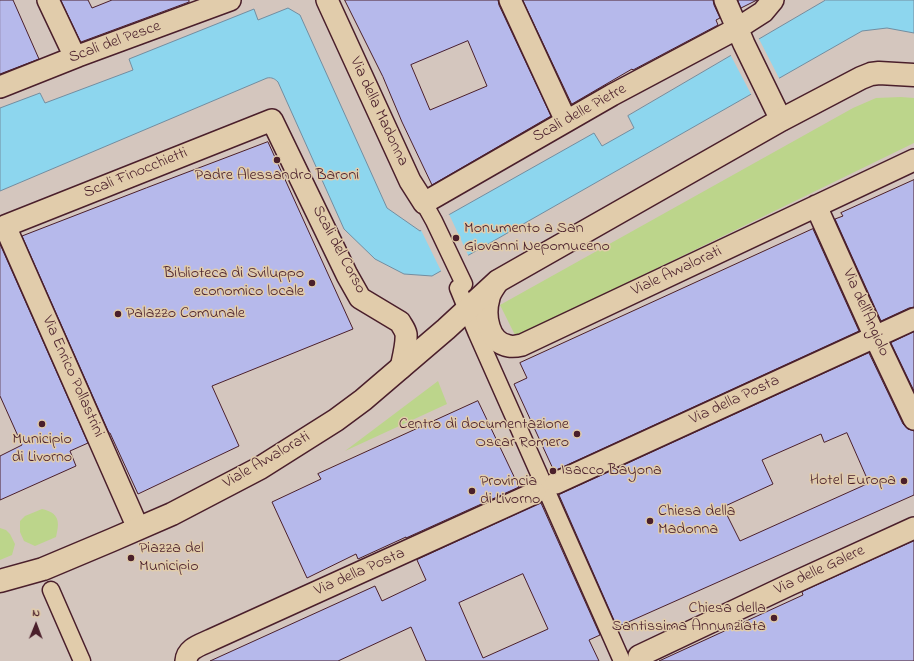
<!DOCTYPE html>
<style>
body{margin:0}
#map{position:relative;width:914px;height:661px;overflow:hidden;background:#d4c6be;font-family:"Indie Flower",sans-serif}
canvas{display:block}
.north{position:absolute;left:16px;top:605px;width:40px;height:40px;-webkit-text-stroke:3px #e1ccab;paint-order:stroke;rotate:1deg;font-size:11px;font-weight:700;line-height:16px;text-align:center;color:#4a1f2b}
.north::after{content:'';display:block;margin:auto;width:14px;height:18px;background:#4a1f2b;clip-path:polygon(50% 0,100% 100%,50% 72%,0 100%)}
</style>
<div id="map">
<canvas width="914" height="661"></canvas>
<div class="north">N</div>
</div>
<script>
const g = document.querySelector('canvas').getContext('2d');
g.lineJoin = 'round';
function fillPath(path, color) {
  g.fillStyle = color;
  g.fill(path, 'evenodd');
}
function stroke(path, color, width, dash) {
  g.strokeStyle = color;
  g.lineWidth = width;
  g.lineCap = dash ? 'butt' : 'round';
  g.setLineDash(dash || []);
  g.stroke(path);
}
function label(font, color, halo, rows, align = 'center') {
  g.font = font + ' "Indie Flower",sans-serif';
  g.lineWidth = 3;
  g.setLineDash([]);
  g.textBaseline = 'middle';
  g.strokeStyle = halo;
  g.fillStyle = color;
  for (const [text, x, y, turn = 0] of rows) {
    g.save();
    g.translate(x, y);
    g.rotate((+turn || 0) * Math.PI / 180);
    g.textAlign = isNaN(turn) ? turn : align;
    if (halo) g.strokeText(text, 0, 0);
    g.fillText(text, 0, 0);
    g.restore();
  }
}
fillPath(new Path2D(`
 M 901,97 L 914,98 L 914,143 L 516,337 L 500,305 L 853,108 L 876,98 Z
 M 438,381 L 447,404 L 345,451 Z
 M 42,509 C 59,513 60,521 56,537 L 35,546 L 24,541 L 20,532 L 20,521 L 25,516 Z
 M 0,528 L 6,530 L 10,534 L 15,544 L 12,555 L 0,560 Z`), '#bcd58b');
const water = new Path2D(`
 M 826,0 L 914,0 L 914,33 L 887,28 L 862,31 L 432,276 L 404,274 L 375,259 L 344,229 L 278,82 C 275,79 272,77 267,78 L 0,191 L 0,108 L 40,93 L 45,103 L 133,70 L 129,59 L 254,9 L 258,20 L 288,8 L 300,15 L 387,208 L 420,231 L 594,133 L 602,146 L 634,128 L 628,116 Z`);
fillPath(water, '#8dd6ee');
stroke(water, '#728da0', 1);
fillPath(new Path2D(`
 M 758,37 L 780,80 L 752,96 L 730,54 Z
 M 449,214 L 469,257 L 442,273 L 420,228 Z`), '#d4c6be');
const building = new Path2D(`
 M 0,0 L 13,0 L 39,59 L 0,74 Z
 M 61,0 L 88,0 L 92,8 L 112,0 L 189,0 L 189,2 L 81,42 Z
 M 345,0 L 498,0 L 499,5 L 551,116 L 432,185 L 402,122 L 383,77 ZM 468,41 L 487,86 L 430,110 L 411,65 Z
 M 523,0 L 713,0 L 714,5 L 720,18 L 716,20 L 718,25 L 633,70 L 632,69 L 572,104 Z
 M 738,0 L 757,0 L 741,8 Z
 M 268,142 L 353,329 L 212,386 L 239,446 L 138,494 L 110,433 L 109,433 L 22,236 L 146,188 Z
 M 914,180 L 914,307 L 909,308 L 881,321 L 835,219 L 843,216 L 841,213 Z
 M 813,229 L 859,331 L 554,471 L 514,384 L 527,378 L 520,363 Z
 M 0,244 L 88,443 L 70,451 L 76,466 L 0,500 L 0,456 L 22,445 L 0,396 Z
 M 914,332 L 914,391 L 891,343 Z
 M 869,353 L 903,424 L 908,429 L 914,431 L 914,495 L 617,627 L 559,495 ZM 847,433 L 869,483 L 740,541 L 723,507 L 773,484 L 762,460 L 821,434 L 824,442 Z
 M 478,401 L 519,487 L 406,538 L 406,537 L 358,559 L 356,554 L 307,578 L 272,502 L 321,479 L 318,474 Z
 M 541,503 L 600,635 L 589,640 L 599,661 L 426,661 L 411,627 L 338,661 L 210,661 L 375,586 L 382,601 L 426,580 L 417,560 ZM 523,574 L 548,629 L 483,658 L 459,603 Z
 M 914,541 L 914,661 L 659,661 L 803,595 L 802,592 Z`);
fillPath(building, '#b6b9eb');
stroke(building, '#4a1f2b', 1);
const pedestrian = new Path2D(`
 M 424,203 L 434,221 L 464,284 L 458,288 L 477,334 L 622,661
 M 51,590 L 82,661`);
const minor = new Path2D(`
 M 48,0 L 75,57
 M 327,0 L 410,181 L 424,203 L 612,95 L 738,28 L 763,12 L 773,0
 M 510,0 L 566,121
 M 725,0 L 744,44 L 781,120
 M 0,87 L 78,56 L 230,0
 M 816,206 L 875,337 L 914,419
 M 498,281 C 495,287 490,292 489,298 C 484,315 488,343 509,346 C 513,347 518,346 522,345 L 914,160
 M 556,483 L 914,319
 M 138,528 L 5,226 L 272,120 L 347,275 L 360,298 L 400,322 C 402,326 405,329 406,334 C 407,343 403,358 401,368
 M 639,656 L 789,585 L 914,528
 M 186,661 C 187,648 201,645 211,640 L 535,493`);
const tertiary = new Path2D(`
 M 0,581 L 43,569 L 112,540 L 172,514 L 260,468 L 336,420 L 363,400 L 446,329 L 498,281 L 781,120 L 861,78 L 871,74 L 879,73 L 914,75`);
stroke(pedestrian, '#4a1f2b', 19);
stroke(minor, '#4a1f2b', 24);
stroke(tertiary, '#4a1f2b', 25);
stroke(pedestrian, '#e1ccab', 16);
stroke(minor, '#e1ccab', 21);
stroke(tertiary, '#e1ccab', 22);
for (const [x, y, r, color] of [
 [277,160,4,"#4a1f2b"],
 [456,238,4,"#4a1f2b"],
 [312,283,4,"#4a1f2b"],
 [118,314,4,"#4a1f2b"],
 [42,424,4,"#4a1f2b"],
 [577,434,4,"#4a1f2b"],
 [553,471,4,"#4a1f2b"],
 [904,481,4,"#4a1f2b"],
 [472,491,4,"#4a1f2b"],
 [650,521,4,"#4a1f2b"],
 [131,558,4,"#4a1f2b"],
 [774,618,4,"#4a1f2b"]
]) {
  const dot = new Path2D();
  dot.arc(x, y, r, 0, 2 * Math.PI);
  g.fillStyle = color;
  g.fill(dot);
  stroke(dot, '#e1ccab', 1.5);
}
label('16px', '#4a1f2b', '#e1ccab', [
 ["Scali del Pesce",115,43,-20],
 ["Via della Madonna",378,112,65],
 ["Scali delle Pietre",580,114,-29],
 ["Scali Finocchietti",136,174,-22],
 ["Scali del Corso",338,250,62],
 ["Viale Avvalorati",677,272,-25],
 ["Via dell'Angiolo",865,313,66],
 ["Via Enrico Pollastrini",72,377,66],
 ["Via della Posta",735,401,-25],
 ["Viale Avvalorati",267,461,-30],
 ["Via delle Galere",820,571,-25],
 ["Via della Posta",360,573,-24]
]);
label('16px', '#4a1f2b', '#e1ccab', [
 ["Padre Alessandro Baroni",277,176,"center"],
 ["Monumento a San",464,229],
 ["Giovanni Nepomuceno",464,247],
 ["Biblioteca di Sviluppo",304,274,"right"],
 ["economico locale",304,292,"right"],
 ["Palazzo Comunale",126,314],
 ["Centro di documentazione",569,425,"right"],
 ["Oscar Romero",569,443,"right"],
 ["Municipio",42,440,"center"],
 ["di Livorno",42,458,"center"],
 ["Isacco Bayona",561,471],
 ["Hotel Europa",896,481,"right"],
 ["Provincia",480,482],
 ["di Livorno",480,500],
 ["Chiesa della",658,512],
 ["Madonna",658,530],
 ["Piazza del",139,549],
 ["Municipio",139,567],
 ["Chiesa della",766,609,"right"],
 ["Santissima Annunziata",766,627,"right"]
], 'left');
</script>
